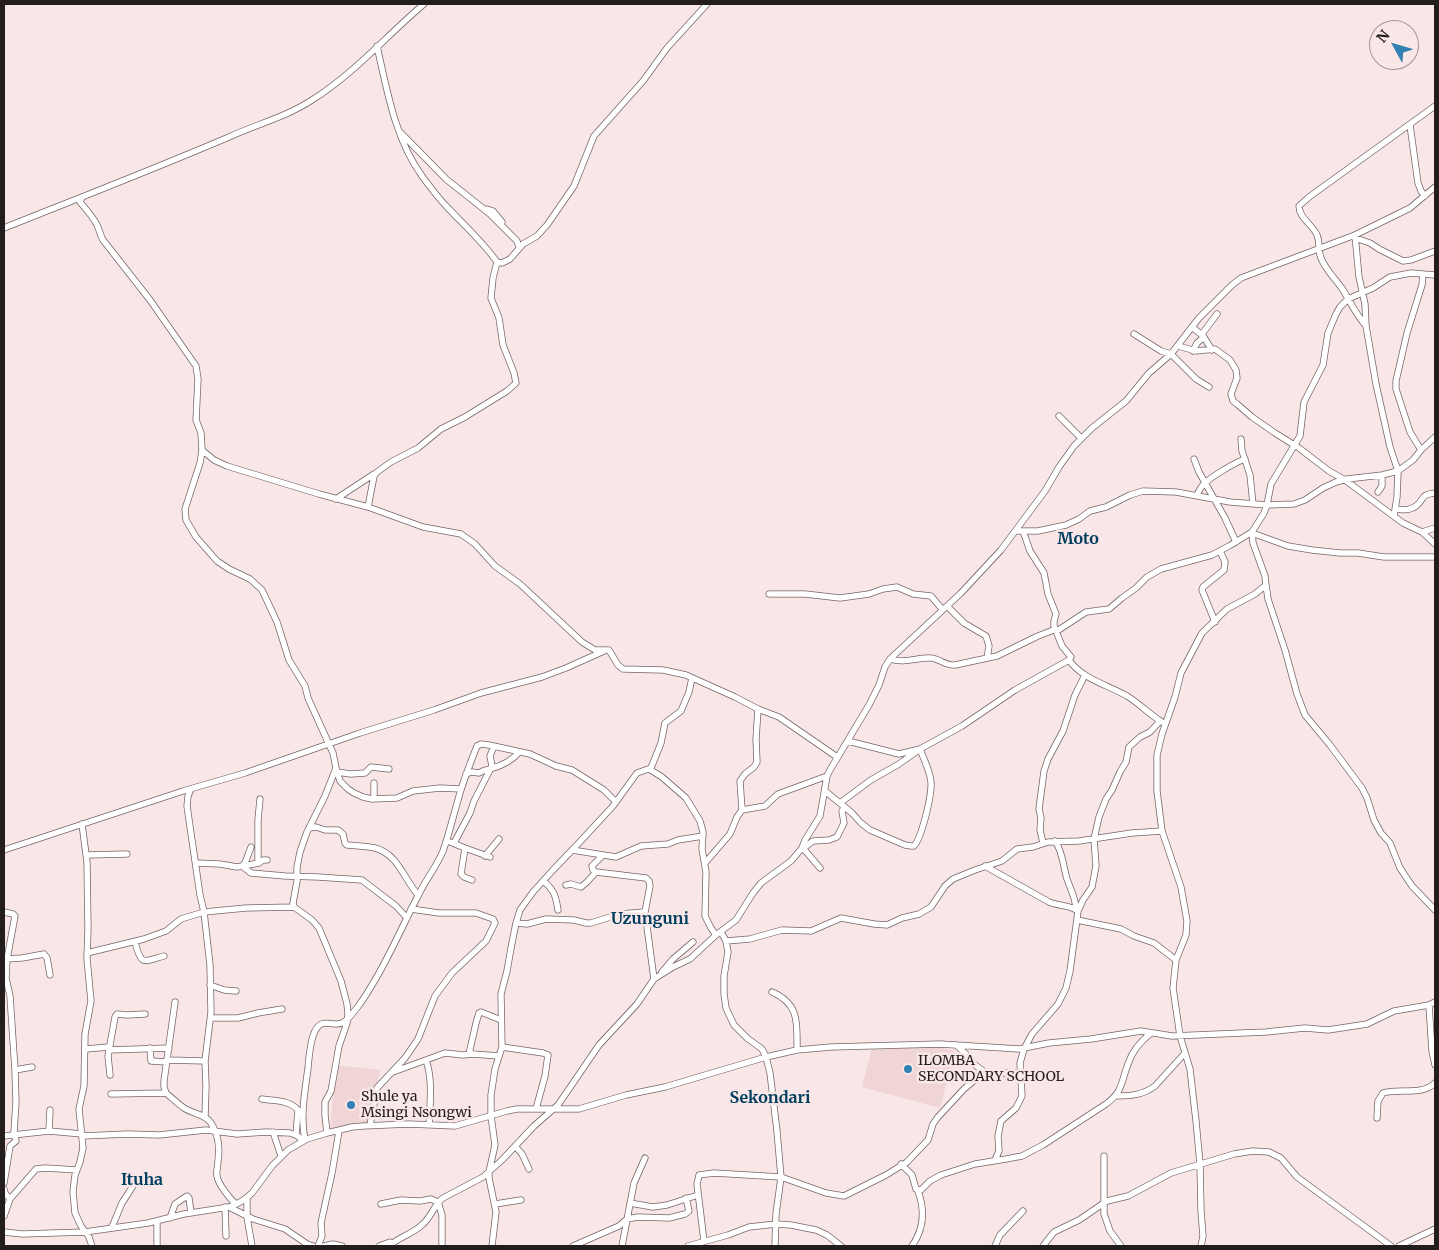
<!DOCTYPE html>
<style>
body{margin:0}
#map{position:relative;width:1439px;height:1250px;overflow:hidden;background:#f9e6e7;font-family:Merriweather,serif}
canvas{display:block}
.frame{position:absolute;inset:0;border:5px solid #231d1d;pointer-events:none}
.north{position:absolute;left:1369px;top:20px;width:50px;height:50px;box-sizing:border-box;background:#f9e6e7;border:1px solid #a39696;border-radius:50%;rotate:309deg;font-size:14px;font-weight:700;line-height:20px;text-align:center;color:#231d1d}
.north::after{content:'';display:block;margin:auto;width:18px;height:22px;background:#3181b3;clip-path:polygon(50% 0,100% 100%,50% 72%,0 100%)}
</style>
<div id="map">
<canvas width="1439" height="1250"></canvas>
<div class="frame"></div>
<div class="north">N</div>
</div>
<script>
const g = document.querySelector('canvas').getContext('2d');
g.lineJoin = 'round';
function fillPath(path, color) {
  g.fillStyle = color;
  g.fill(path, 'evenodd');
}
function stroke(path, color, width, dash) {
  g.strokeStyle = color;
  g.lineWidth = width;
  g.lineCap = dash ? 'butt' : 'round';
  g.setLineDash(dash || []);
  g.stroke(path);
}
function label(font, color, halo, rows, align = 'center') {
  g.font = font + ' Merriweather,serif';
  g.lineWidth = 5;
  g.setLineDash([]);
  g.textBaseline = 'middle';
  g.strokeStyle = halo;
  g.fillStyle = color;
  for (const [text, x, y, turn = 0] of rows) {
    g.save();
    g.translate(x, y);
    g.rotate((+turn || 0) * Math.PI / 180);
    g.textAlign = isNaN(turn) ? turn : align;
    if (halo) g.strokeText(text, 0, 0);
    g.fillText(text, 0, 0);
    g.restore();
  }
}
fillPath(new Path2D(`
 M 931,1045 L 955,1051 L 940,1108 L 862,1087 L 872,1048 Z
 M 336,1065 L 380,1070 L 371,1122 L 330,1129 Z`), '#f0d5d6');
const minor = new Path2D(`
 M 377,46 C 387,90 395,139 422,176 C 430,187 439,199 448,208 C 465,226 483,242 497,262 L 502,263 L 510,259 L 523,244 L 537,236 L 547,225 L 574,186 L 594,136 L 643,81 L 667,48 L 707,4
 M 1410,125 L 1418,183 L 1421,191 L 1425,196
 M 400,132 L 446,179 L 490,214 L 517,241 L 519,247
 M 82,197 L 80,202 C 86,209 94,218 97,225 C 100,231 100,235 103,240 L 150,300 L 196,366 L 198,379 L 196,420 L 201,433 L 202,450 L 200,463 L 185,509 L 186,520 L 196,537 L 217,561 L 229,569 L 250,579 L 262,590 L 277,622 L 289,660 L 305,686 L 308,698 L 333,753 L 336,768 L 340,781 L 348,789 L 354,793 L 363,797 L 372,799 L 397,798 L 413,791 L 440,788 L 461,789
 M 487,209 L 493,211 L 502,222
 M 4,228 C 79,198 154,169 229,137 C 257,124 286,117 312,100 C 354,74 387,35 424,4
 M 1355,235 L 1359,277 L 1365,304 L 1366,326 L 1376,384 L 1390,447 L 1398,471 L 1397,497 L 1394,516
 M 1355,238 L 1370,243 L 1379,249 L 1403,261 L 1411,260 L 1435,251
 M 1366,326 C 1355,313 1351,303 1343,290 C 1336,279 1326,271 1321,258 C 1318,251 1320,242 1317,235 C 1313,225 1299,218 1299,206 L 1309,197 L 1435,106
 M 1192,327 L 1203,336 L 1212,350
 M 1134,334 L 1161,351 L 1171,354 L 1196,379 L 1209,387
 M 1202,334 L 1217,314
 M 1178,346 L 1196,351 L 1215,349 L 1230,360 L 1236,370 L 1237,378 L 1231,394 L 1233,401 L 1237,404 L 1252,417 L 1275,433 L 1299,448 L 1329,471 L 1345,480 L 1403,523 L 1422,532 L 1435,544
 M 1193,351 L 1197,343 L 1204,337
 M 1059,416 L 1081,438
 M 1241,439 L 1242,451 L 1250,475 L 1253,504
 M 202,450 L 214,460 L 227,466 L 319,494 L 368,507 L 423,527 L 461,534 L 475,544 L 495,566 L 520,584 L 582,642 L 595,650 L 609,650 L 618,665 L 623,669 L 663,670 L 686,675 L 735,697 L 758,709 L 779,717 L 837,757
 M 1421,450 L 1410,432 L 1396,389 L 1396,381 L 1407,333 L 1422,285 L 1423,274
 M 1194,459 L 1199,472 L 1225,518 L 1236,542
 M 1378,492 L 1382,486 L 1382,475
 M 1197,495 C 1199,491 1200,488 1203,485 C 1210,477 1236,462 1245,459
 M 336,499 L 374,474
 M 368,507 L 374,476 L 377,472 L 391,462 L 418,448 L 441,429 L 465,417 L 507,391 L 516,383 L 514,373 L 503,345 L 499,318 L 491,298 L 493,278 L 497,262
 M 1396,509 C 1402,510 1411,510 1416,506 C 1426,498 1419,495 1435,493
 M 1016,531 L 1038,531 L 1066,525 L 1079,519 L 1090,511 L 1106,507 L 1130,495 L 1143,491 L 1176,492 L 1230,502 L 1267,505 L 1294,504 L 1305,500 L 1323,488 L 1336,482 L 1347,479 L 1382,475 L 1398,471 L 1413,460 L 1421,450 L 1435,437
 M 1023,531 L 1030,551 L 1044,573 L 1048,594 L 1056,614 L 1054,621 L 1054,626 L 1062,646 L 1071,657 L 1069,660 C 1082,679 1108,685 1127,696 C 1140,704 1149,714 1162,722
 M 1422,532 L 1435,528
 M 1252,533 L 1288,546 L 1312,550 L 1340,553 L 1358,553 L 1384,557 L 1435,557
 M 1266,585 L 1268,599 L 1285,650 L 1297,694 L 1305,715 L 1330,745 L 1362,788 L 1367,798 L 1374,820 L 1381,833 L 1390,843 L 1400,868 L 1412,886 L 1435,910
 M 769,594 L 805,594 L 840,598 L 869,594 L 883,589 L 897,587 L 913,594 L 931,596 L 942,609
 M 947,606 L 964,623 L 986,636 L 989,646 L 987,658
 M 1215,622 L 1202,590 L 1203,587 L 1224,570 L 1225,562 L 1220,551
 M 1057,631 L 1086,612 L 1109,609 L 1122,598 L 1136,588 L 1147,577 L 1161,569 L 1212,555 L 1229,546 L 1252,532
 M 890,659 C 906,664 917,657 931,658 C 940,659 946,666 955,665 L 997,656 L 1038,636 L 1056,629
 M 848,741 L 899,754 L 920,749 L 962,726 L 1015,690 L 1069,660
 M 649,769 L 662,777 L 686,798 L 700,821 L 703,832 L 702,849 L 706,872 L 705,916 L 711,928 L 716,935
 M 337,772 L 351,774 L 365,773 L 371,767 L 389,769
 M 466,774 L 472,772 L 479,773 C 484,770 485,770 490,769 C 501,766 512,761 519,752
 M 374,783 L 374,799
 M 191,789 L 188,796 L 187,806 L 200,895 L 204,912 L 210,965 L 211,1012 L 205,1061 L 206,1086 L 205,1117
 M 825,791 L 852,813 L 861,823 L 870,830 L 905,845 L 911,846 L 914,846 C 922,837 932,795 931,782 C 930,771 924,760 920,749 L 899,764 L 871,780 L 840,803
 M 742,810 L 740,781 L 745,774 L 754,767 L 757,762 L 756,739 L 758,709
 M 82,824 L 87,862 L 88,928 L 87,959 L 91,1001 L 85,1034 L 84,1086 L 79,1109 L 83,1148 L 80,1162 L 75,1175 L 73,1192 L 75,1213 L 81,1226 L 89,1237 L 92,1246
 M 309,828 L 316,827 L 325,830 L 338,830 L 343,834 L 345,843 L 347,845 C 357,846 366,846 375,848 C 398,854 404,879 418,895
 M 1055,841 C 1063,852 1063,866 1067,879 C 1070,888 1076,899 1076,909
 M 450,842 L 465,848 L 461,874 L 464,877 L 472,880
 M 454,843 L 470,813 L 474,801 L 492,766 L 490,756 L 494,746
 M 1043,843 L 1040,830 L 1041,818 L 1039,809 L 1044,771 L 1048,759 L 1063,731 L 1075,695 L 1085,675
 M 465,848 L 490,857
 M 803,848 L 820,868
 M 4,850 L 183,791 L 245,773 L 360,733 L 434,710 L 481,693 L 542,677 L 566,668 L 604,651
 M 572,850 L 616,857 L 641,846 L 668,844 L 678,840 L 703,836
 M 801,850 L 813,841 L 829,840 L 837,837 L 844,823 L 842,811 L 845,807
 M 86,855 L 127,854
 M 603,855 L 592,866 L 593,870 L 596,872 L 646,878 L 649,881 L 650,886 L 645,912 L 654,979
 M 485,856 L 499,839
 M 196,863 L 220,864 L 237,867 L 242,866 L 245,863 L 251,847
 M 258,863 L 258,820 L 260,799
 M 705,863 L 730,834 L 737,817 L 742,810 L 765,806 L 778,794 L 827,776
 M 242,866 L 251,873 L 285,876 L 318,877 L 362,880 L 396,906 L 407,918
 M 243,866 L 259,863 L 263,860 L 267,860
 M 985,866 L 1049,902 C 1058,906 1070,905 1078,911
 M 543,881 C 554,889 556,897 558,910
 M 566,885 L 571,884 L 581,887 L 587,882 L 596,872
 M 4,912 L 13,914 L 15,916 L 7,959 L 6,978 L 10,996 L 15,1070 L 16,1102 L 14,1132 L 16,1141 L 10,1146 L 4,1183
 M 1077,920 L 1121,929 L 1134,936 L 1154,943 L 1176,960
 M 516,923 L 527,924 L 546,919 L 574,920 L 586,923 L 591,923 L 620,914 L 645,912
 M 721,932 L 726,941 L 728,952 L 724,976 L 724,994 L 726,1008 L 734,1025 L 747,1038 L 762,1049 L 766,1057 L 770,1073 L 777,1131 L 781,1177 L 776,1214 L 775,1246
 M 726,941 L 750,939 L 782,930 L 811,931 L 841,918 L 874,924 L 887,925 L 902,918 L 919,914 L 931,907 L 945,886 L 953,879 L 975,870 L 1002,861 L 1017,849 L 1033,847 L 1048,842 L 1079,841 L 1132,833 L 1162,831
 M 135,942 C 141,966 143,962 164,956
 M 87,953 L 144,939 L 166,931 L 181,919 L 204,912 L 246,908 L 294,907
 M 6,959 L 22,958 L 44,954 L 47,958 L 50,975
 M 662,972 L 673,959 L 693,942
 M 210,985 L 224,990 L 236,991
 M 772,992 C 800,1004 797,1024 797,1050
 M 175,1002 L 164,1081 L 164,1087 L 166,1093 C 172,1098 178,1104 184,1108 C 193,1114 205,1114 211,1123 C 218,1134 220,1148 218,1161 C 218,1166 216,1171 217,1176 C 218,1184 230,1199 236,1204
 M 1429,1005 L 1432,1051 L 1435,1065
 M 211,1018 L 238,1018 L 258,1013 L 282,1009
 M 956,1045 L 967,1055 L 971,1062 L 990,1076 L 1000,1073 L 1020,1073
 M 502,1047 L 543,1053 L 548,1055 L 545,1076 L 536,1109
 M 150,1048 L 151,1061 L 167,1062
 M 86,1049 L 109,1047
 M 109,1050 L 169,1048
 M 469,1054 L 476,1023 L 479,1013 L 481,1012 L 501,1020
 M 168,1060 L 205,1061
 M 426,1060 C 433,1080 430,1104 429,1125
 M 15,1070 L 32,1067
 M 393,1072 L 445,1053 L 463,1055 L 473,1054 L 499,1056
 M 110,1075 L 108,1056 L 115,1017 L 117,1014 L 127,1015 L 145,1014
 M 111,1094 L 166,1093
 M 1116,1096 C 1131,1096 1143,1095 1155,1086 L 1185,1053
 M 262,1099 C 274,1101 290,1100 298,1110 L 296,1135
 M 1377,1118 L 1378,1101 L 1383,1093 C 1399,1088 1422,1096 1435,1083
 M 370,1125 L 377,1088 L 405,1058 L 418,1039 L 435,996 L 452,973 L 486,941 L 495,923 L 493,919 L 476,913 L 439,913 L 411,909
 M 49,1131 L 50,1110
 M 273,1132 L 281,1156
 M 327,1133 L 325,1115 L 325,1102 L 331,1091 L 339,1046 L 347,1023 L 348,1014 L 347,1004 L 341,981 L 319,928 L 312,920 L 294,907 L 293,903 L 297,881 L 297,867 L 300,852 L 307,832 L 325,796 L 336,768
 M 4,1136 L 49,1131 L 82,1134
 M 82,1136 L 128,1134 L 159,1135 L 206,1130 L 237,1134 L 266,1132 L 290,1133 L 298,1136 L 302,1141
 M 305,1140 C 300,1115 305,1092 308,1068 C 309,1057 310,1041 315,1031 C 322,1017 332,1027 342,1023 C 350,1020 367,994 372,985 C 390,956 403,924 419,894 C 426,879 437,866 443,851 C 449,834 453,817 458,800 C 463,781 470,764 477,746 L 481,744 L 489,745 L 530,754 L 556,766 L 572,770 L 604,790 L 616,802
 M 515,1146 L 522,1154 L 529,1169
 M 1104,1156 L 1104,1214 L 1110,1231 L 1121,1246
 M 995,1160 L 999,1151 L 998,1136 L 1001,1121 L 1016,1108 L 1022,1096 L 1020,1063 L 1024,1049 L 1032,1034 L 1058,1004 L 1066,988 L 1070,971 L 1078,911 L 1083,900 L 1092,887 L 1096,866 L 1094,839 L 1099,817 L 1106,799 L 1112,790 L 1120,772 L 1126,762 L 1129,747 L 1140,737 L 1150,732 L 1160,721
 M 901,1164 L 912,1175 L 916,1189 L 921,1190 L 930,1181 L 941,1175 L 975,1164 L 1006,1159 L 1022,1156 L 1043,1145 L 1106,1104 C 1123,1092 1121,1082 1128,1064 C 1132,1051 1141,1041 1151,1033
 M 4,1189 L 5,1193 L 10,1199
 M 247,1198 L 247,1217 L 252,1246
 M 630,1203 L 653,1207 L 667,1205 L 698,1195
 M 381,1204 L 401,1200 L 420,1201 L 431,1199 L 438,1202 L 442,1215 L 442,1246
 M 495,1204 L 521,1200
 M 225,1207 L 226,1236
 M 229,1207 L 253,1219 L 285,1229 L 307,1244 L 313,1246
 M 4,1216 L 10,1199 L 36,1169 L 45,1168 L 77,1170
 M 170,1218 L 175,1204 L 187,1196 L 189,1198 L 191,1213
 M 157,1221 L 157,1246
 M 112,1227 L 122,1203 L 138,1178
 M 4,1232 L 22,1234 L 85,1232 L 148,1223 L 184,1214 L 229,1207 C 238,1204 245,1200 252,1193 L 272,1166 L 288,1150 L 307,1139 L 327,1133 L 352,1127 L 363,1126 L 409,1124 L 455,1126 L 507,1111 L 517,1109 L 579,1109 L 626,1095 L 665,1087 L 766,1057 L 797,1050 L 831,1047 L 940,1044 L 1019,1049 L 1049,1043 L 1091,1039 L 1141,1031 L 1172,1036 L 1266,1032 L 1305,1028 L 1328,1030 L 1367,1024 L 1394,1011 L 1429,1005 L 1435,1002
 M 704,1241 L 697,1184 L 699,1175 L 714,1173 L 781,1177 L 826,1193 L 844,1196 L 886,1175 L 907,1162 L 928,1140 L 933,1124 L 938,1117 L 964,1089 L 984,1072
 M 318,1246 L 322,1236 L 321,1223 L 332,1173 L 339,1131
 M 324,1246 L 333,1244 L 342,1246
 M 379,1246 L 390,1242
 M 389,1246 C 399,1237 413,1234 423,1224 C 431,1217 434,1205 443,1198 L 483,1177 L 502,1160 L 534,1126 L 558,1105 L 599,1045 L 637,1004 L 654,979 L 673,967 L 690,959 L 716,935 L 736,920 L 753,893 L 761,883 L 791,861 L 797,854 L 802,848 L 805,840 L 820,816 L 827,776 L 830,770 L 869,705 L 879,685 L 885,667 L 890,659 L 961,593 L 1001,550 L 1045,491 L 1059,467 L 1074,446 L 1092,428 L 1126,401 L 1149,373 L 1171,354 L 1199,318 L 1232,285 L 1241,278 L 1355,235 L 1410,208 L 1435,187
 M 492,1246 L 496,1212 L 489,1178 L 489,1172 L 495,1145 L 491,1116 L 491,1095 L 495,1069 L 502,1047 L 501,994 L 507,971 L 511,948 L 516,923 L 520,910 L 533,892 L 553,870 L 577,845 L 613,806 L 637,773 L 651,768 L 661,743 L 665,723 L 681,711 L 689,692 L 692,678
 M 573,1246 L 619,1226 L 627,1219 L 638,1217 L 669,1218 L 685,1214 L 689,1211 L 686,1198
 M 622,1246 L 634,1183 L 645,1158
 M 688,1246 L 728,1235 L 749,1227 L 776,1224 L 791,1225 L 816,1230 L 827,1235 L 841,1246
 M 912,1246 C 924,1229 925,1210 918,1191
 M 995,1246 L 1000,1235 L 1023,1211
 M 1043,1246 L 1054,1232 L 1079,1220 L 1107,1201 L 1128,1196 L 1171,1173 L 1234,1154 L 1253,1151 L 1269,1152 L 1281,1158 L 1297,1177 L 1391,1246
 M 1201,1246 L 1203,1236 L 1201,1211 L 1200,1164 L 1196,1121 L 1190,1069 L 1180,1036 L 1173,988 L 1176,960 L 1186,935 L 1187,921 L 1181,887 L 1162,831 L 1157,791 L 1157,755 L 1162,734 L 1175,697 L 1181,673 L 1202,633 L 1227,609 L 1255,594 L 1266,585 L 1265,576 L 1253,543 L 1252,532 L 1264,513 L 1267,505 L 1271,484 L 1300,436 L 1304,402 L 1323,365 L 1328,333 L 1336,314 L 1340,307 L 1348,299 L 1373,288 L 1390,277 L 1411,273 L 1435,275
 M 1399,1246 L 1435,1229`);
stroke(minor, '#756566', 7);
stroke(minor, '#fff', 5.5);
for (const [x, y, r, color] of [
 [908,1069,5,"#3181b3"],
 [351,1105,5,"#3181b3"]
]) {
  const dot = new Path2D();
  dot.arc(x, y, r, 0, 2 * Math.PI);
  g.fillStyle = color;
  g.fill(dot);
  stroke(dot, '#f9e6e7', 2);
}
label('14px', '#231d1d', '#f9e6e7', [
 ["ILOMBA",918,1061],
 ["SECONDARY SCHOOL",918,1077],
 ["Shule ya",361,1097],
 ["Msingi Nsongwi",361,1113]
], 'left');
label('bold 16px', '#003e5f', '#f9e6e7', [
 ["Moto",1078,539],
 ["Uzunguni",650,919],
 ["Sekondari",770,1098],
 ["Ituha",142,1180]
]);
</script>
